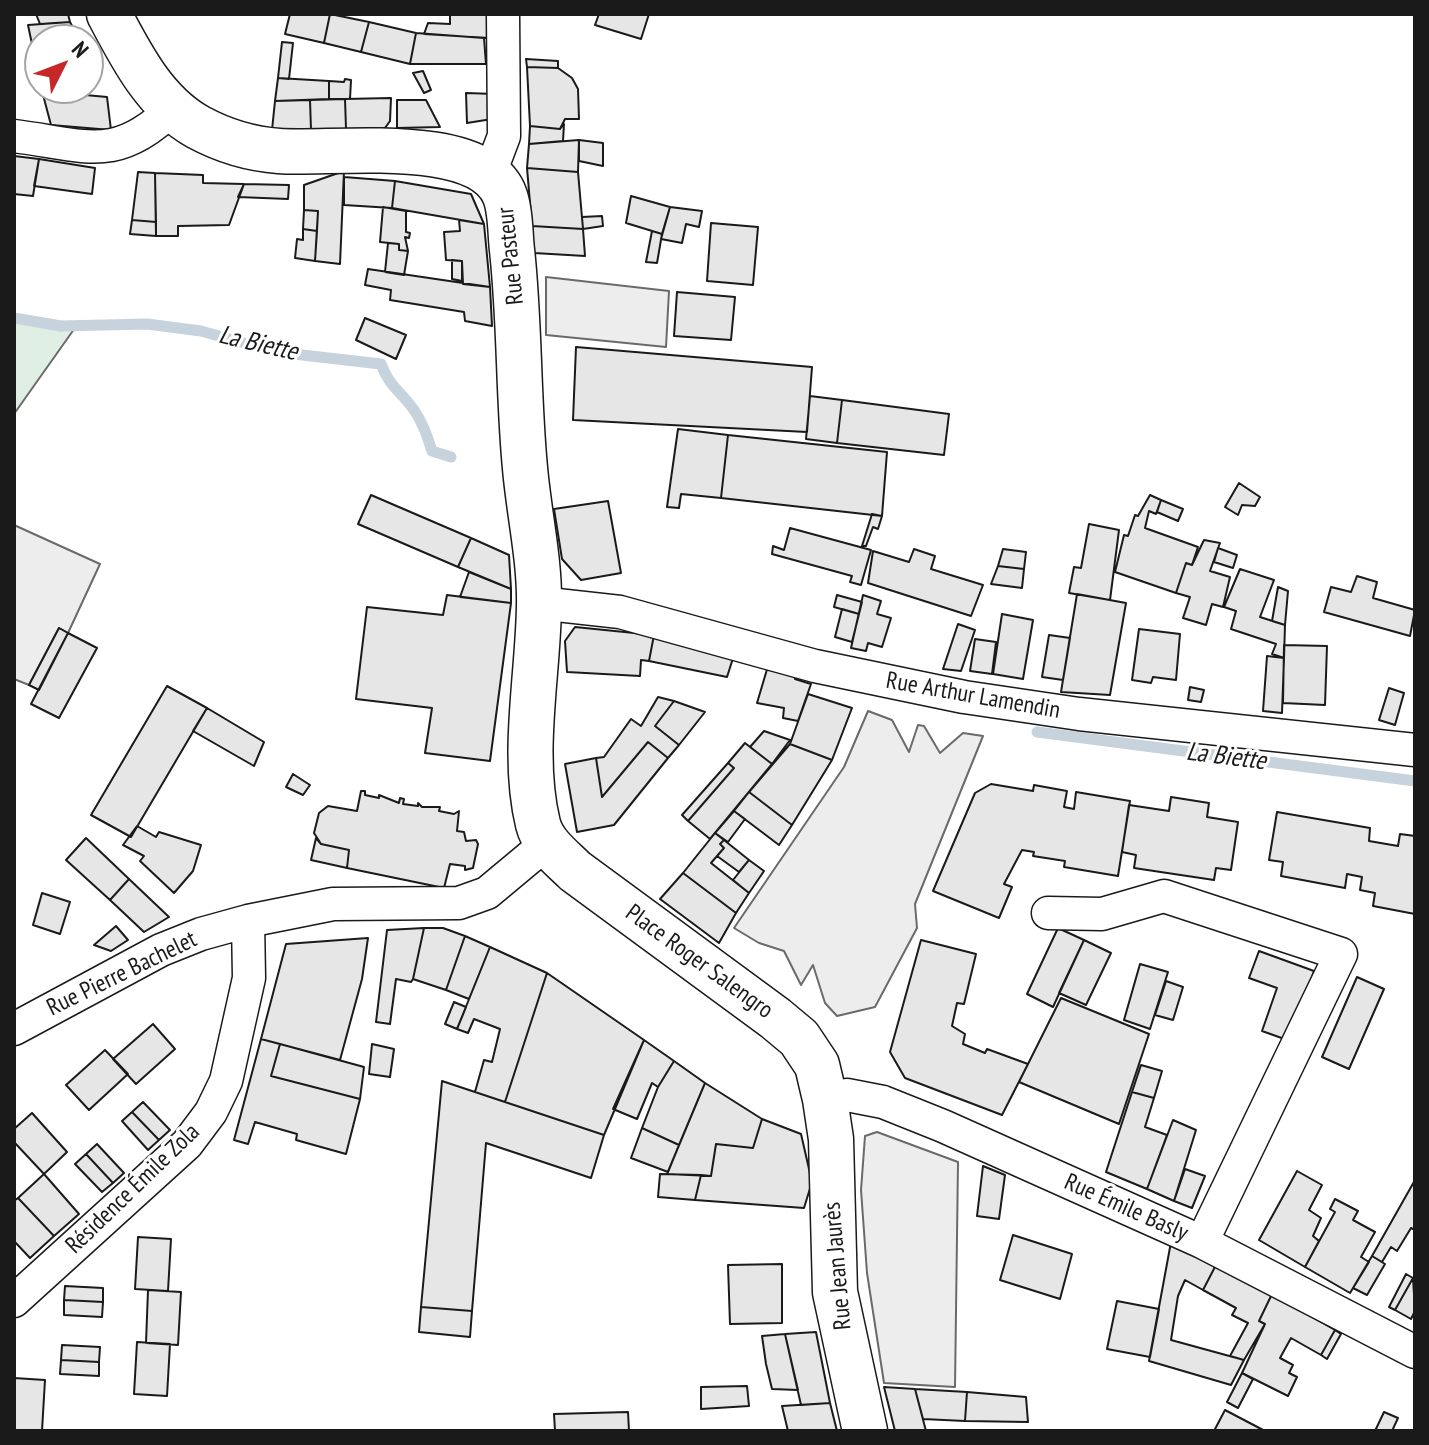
<!DOCTYPE html>
<meta charset="utf-8">
<style>
body{margin:0}
#map{position:relative;width:1429px;height:1445px;overflow:hidden;background:#fff;font-family:"PT Sans Narrow",sans-serif}
canvas{display:block}
.frame{position:absolute;inset:0;border:16px solid #1a1a1a;pointer-events:none}
.north{position:absolute;left:24px;top:24px;width:80px;height:80px;box-sizing:border-box;background:#fff;border:2px solid #a3a3a3;border-radius:50%;rotate:48deg;font-size:22px;font-weight:700;line-height:32px;text-align:center;color:#1a1a1a}
.north::after{content:'';display:block;margin:auto;width:28px;height:36px;background:#c62828;clip-path:polygon(50% 0,100% 100%,50% 72%,0 100%)}
</style>
<div id="map">
<canvas width="1429" height="1445"></canvas>
<div class="frame"></div>
<div class="north">N</div>
</div>
<script>
const g = document.querySelector('canvas').getContext('2d');
g.lineJoin = 'round';
function fillPath(path, color) {
  g.fillStyle = color;
  g.fill(path, 'evenodd');
}
function stroke(path, color, width, dash) {
  g.strokeStyle = color;
  g.lineWidth = width;
  g.lineCap = dash ? 'butt' : 'round';
  g.setLineDash(dash || []);
  g.stroke(path);
}
function label(font, color, halo, rows, align = 'center') {
  g.font = font + ' "PT Sans Narrow",sans-serif';
  g.lineWidth = 6;
  g.setLineDash([]);
  g.textBaseline = 'middle';
  g.strokeStyle = halo;
  g.fillStyle = color;
  for (const [text, x, y, turn = 0] of rows) {
    g.save();
    g.translate(x, y);
    g.rotate((+turn || 0) * Math.PI / 180);
    g.textAlign = isNaN(turn) ? turn : align;
    if (halo) g.strokeText(text, 0, 0);
    g.fillText(text, 0, 0);
    g.restore();
  }
}
const green = new Path2D(`
 M 14,321 L 77,325 L 14,414 Z`);
fillPath(green, '#e0efe3');
stroke(green, '#6a6a6a', 2);
const parking = new Path2D(`
 M 546,277 L 669,291 L 666,347 L 546,335 Z
 M 14,525 L 100,564 L 68,633 L 59,628 L 29,685 L 14,679 Z
 M 868,711 L 892,720 L 909,752 L 918,725 L 924,726 L 940,753 L 963,733 L 983,736 L 915,904 L 917,928 L 875,1007 L 837,1016 L 825,1003 L 813,965 L 801,985 L 784,951 L 759,943 L 734,928 L 844,767 Z
 M 877,1132 L 958,1162 L 955,1387 L 884,1383 L 867,1273 L 861,1190 L 865,1136 Z`);
fillPath(parking, '#ededed');
stroke(parking, '#6a6a6a', 2);
stroke(new Path2D(`
 M 14,318 L 61,326 L 147,324 L 201,331 L 276,352 L 381,364 C 390,388 401,391 414,410 C 423,423 427,436 432,451 L 451,457
 M 1037,732 L 1415,781`), '#c6d2dc', 11);
const building = new Path2D(`
 M 36,14 L 68,14 L 70,22 L 40,24 Z
 M 290,14 L 330,14 L 324,43 L 285,34 Z
 M 330,14 L 369,22 L 361,52 L 324,43 Z
 M 450,14 L 488,14 L 489,38 L 424,34 L 428,23 L 450,24 Z
 M 599,14 L 649,14 L 641,39 L 595,25 Z
 M 70,22 L 79,39 L 40,40 L 40,48 L 33,49 L 28,25 Z
 M 369,22 L 416,33 L 410,64 L 361,52 Z
 M 416,33 L 484,38 L 486,64 L 410,64 Z
 M 282,42 L 293,43 L 289,79 L 278,78 Z
 M 526,59 L 558,61 L 558,68 L 527,67 Z
 M 527,67 L 558,68 L 572,78 L 578,89 L 579,119 L 565,119 L 560,129 L 530,126 Z
 M 423,71 L 431,90 L 424,93 L 413,73 Z
 M 278,78 L 329,81 L 329,99 L 275,101 Z
 M 345,79 L 351,80 L 350,99 L 329,99 L 329,81 L 344,82 Z
 M 41,88 L 78,88 L 77,94 L 42,91 Z
 M 42,91 L 107,97 L 111,130 L 51,125 Z
 M 466,93 L 495,94 L 492,119 L 467,123 Z
 M 391,98 L 390,121 L 385,128 L 346,129 L 345,99 Z
 M 345,99 L 346,129 L 311,130 L 310,100 Z
 M 310,100 L 311,130 L 272,130 L 275,101 Z
 M 397,100 L 426,100 L 440,127 L 397,128 Z
 M 564,124 L 563,141 L 529,144 L 530,126 L 560,129 Z
 M 579,140 L 603,143 L 603,166 L 579,161 Z
 M 579,140 L 578,172 L 527,168 L 529,144 Z
 M 14,156 L 39,159 L 33,196 L 14,194 Z
 M 39,159 L 95,168 L 92,194 L 34,186 Z
 M 527,168 L 578,172 L 583,229 L 532,226 Z
 M 344,171 L 340,264 L 315,261 L 318,211 L 304,210 L 304,185 Z
 M 138,172 L 155,173 L 156,222 L 132,220 Z
 M 155,173 L 203,175 L 203,183 L 244,184 L 229,225 L 178,226 L 178,236 L 156,236 Z
 M 344,177 L 395,181 L 392,208 L 344,205 Z
 M 395,181 L 471,194 L 484,224 L 392,208 Z
 M 244,184 L 289,185 L 288,199 L 238,197 Z
 M 631,196 L 670,207 L 662,234 L 626,223 Z
 M 383,207 L 406,211 L 406,232 L 410,233 L 409,238 L 405,237 L 408,251 L 399,250 L 399,244 L 380,242 Z
 M 670,207 L 702,211 L 699,227 L 686,224 L 682,243 L 661,239 Z
 M 304,210 L 318,211 L 317,231 L 303,229 Z
 M 602,216 L 603,226 L 583,229 L 582,217 Z
 M 132,220 L 156,222 L 156,236 L 130,234 Z
 M 459,220 L 484,224 L 490,287 L 463,284 L 462,261 L 446,260 L 444,232 L 460,231 Z
 M 711,223 L 758,227 L 753,285 L 707,281 Z
 M 532,226 L 583,229 L 585,256 L 534,253 Z
 M 303,229 L 317,231 L 315,261 L 295,258 L 297,239 L 303,240 Z
 M 652,231 L 662,234 L 657,263 L 646,262 Z
 M 388,243 L 399,244 L 399,250 L 408,251 L 404,275 L 385,272 Z
 M 452,260 L 462,261 L 462,281 L 452,279 Z
 M 368,269 L 490,287 L 492,326 L 465,321 L 464,312 L 390,300 L 391,290 L 365,285 Z
 M 677,292 L 735,297 L 731,340 L 674,336 Z
 M 365,318 L 406,335 L 396,359 L 356,340 Z
 M 576,347 L 812,367 L 807,432 L 573,420 Z
 M 810,396 L 842,400 L 837,443 L 806,439 Z
 M 842,400 L 949,414 L 944,455 L 837,443 Z
 M 678,429 L 728,435 L 721,498 L 681,494 L 679,508 L 667,507 Z
 M 728,435 L 887,452 L 882,516 L 721,498 Z
 M 1239,483 L 1260,497 L 1255,506 L 1242,505 L 1238,515 L 1225,507 Z
 M 371,495 L 471,538 L 458,567 L 358,524 Z
 M 1150,495 L 1161,500 L 1156,514 L 1149,511 L 1145,528 L 1198,547 L 1192,565 L 1186,563 L 1176,593 L 1115,572 L 1124,535 L 1128,536 L 1135,515 L 1138,516 Z
 M 1161,500 L 1183,509 L 1178,521 L 1157,512 Z
 M 608,501 L 621,573 L 581,580 L 562,559 L 554,509 Z
 M 872,514 L 882,516 L 878,529 L 873,527 L 866,546 L 862,546 Z
 M 1089,524 L 1119,530 L 1110,600 L 1069,593 L 1074,567 L 1081,568 Z
 M 790,528 L 871,550 L 861,585 L 850,582 L 852,576 L 772,554 L 773,546 L 784,550 Z
 M 471,538 L 509,555 L 511,589 L 458,567 Z
 M 1204,540 L 1220,543 L 1210,571 L 1230,577 L 1223,607 L 1212,604 L 1206,625 L 1183,618 L 1190,597 L 1176,593 L 1186,563 L 1192,565 Z
 M 1218,548 L 1237,555 L 1233,568 L 1214,562 Z
 M 914,549 L 935,556 L 931,569 L 983,585 L 971,616 L 868,583 L 873,551 L 909,562 Z
 M 1003,549 L 1026,552 L 1024,569 L 998,566 Z
 M 998,566 L 1024,569 L 1022,588 L 991,584 Z
 M 1240,569 L 1274,580 L 1260,617 L 1285,625 L 1284,658 L 1272,654 L 1276,644 L 1231,629 L 1236,611 L 1224,607 Z
 M 469,572 L 511,589 L 511,603 L 460,597 Z
 M 1357,576 L 1377,582 L 1373,598 L 1415,610 L 1410,636 L 1324,612 L 1331,587 L 1351,592 Z
 M 1278,587 L 1288,591 L 1285,625 L 1272,621 Z
 M 1077,594 L 1126,603 L 1110,695 L 1061,692 Z
 M 447,595 L 511,603 L 490,761 L 425,753 L 432,708 L 356,699 L 367,607 L 443,615 Z
 M 837,595 L 862,602 L 859,614 L 834,607 Z
 M 863,595 L 881,601 L 877,614 L 891,618 L 882,647 L 868,643 L 866,651 L 851,648 Z
 M 842,609 L 859,614 L 852,642 L 835,637 Z
 M 1002,614 L 1033,620 L 1023,679 L 993,674 Z
 M 958,624 L 975,630 L 961,671 L 943,669 Z
 M 575,627 L 654,635 L 649,661 L 641,660 L 640,676 L 567,672 L 565,641 Z
 M 59,628 L 68,633 L 39,690 L 29,685 Z
 M 1139,629 L 1180,634 L 1176,680 L 1153,677 L 1151,683 L 1132,680 Z
 M 68,633 L 97,648 L 59,718 L 31,704 Z
 M 654,635 L 734,655 L 727,677 L 649,661 Z
 M 1049,635 L 1070,638 L 1063,680 L 1042,677 Z
 M 975,639 L 996,642 L 992,674 L 970,671 Z
 M 1284,645 L 1327,646 L 1325,705 L 1283,703 Z
 M 1267,656 L 1284,658 L 1282,713 L 1263,711 Z
 M 768,666 L 796,674 L 795,679 L 811,684 L 798,721 L 783,718 L 784,708 L 757,703 Z
 M 167,686 L 207,708 L 131,837 L 91,815 Z
 M 1190,687 L 1204,690 L 1201,702 L 1188,700 Z
 M 1389,688 L 1404,693 L 1395,725 L 1379,720 Z
 M 808,694 L 852,708 L 832,760 L 790,744 Z
 M 658,697 L 674,701 L 655,726 L 679,745 L 668,758 L 648,742 L 602,797 L 596,758 L 604,757 L 631,719 L 641,726 Z
 M 674,701 L 705,712 L 679,745 L 655,726 Z
 M 207,708 L 264,742 L 254,766 L 193,731 Z
 M 764,731 L 790,740 L 772,764 L 750,747 Z
 M 648,742 L 668,758 L 614,825 L 577,832 L 565,764 L 596,758 L 602,797 Z
 M 745,743 L 772,764 L 710,839 L 688,821 L 734,768 L 728,763 Z
 M 790,744 L 832,760 L 792,825 L 749,792 Z
 M 728,763 L 734,768 L 688,821 L 682,815 Z
 M 293,774 L 310,785 L 303,795 L 286,787 Z
 M 991,784 L 1033,791 L 1034,785 L 1067,791 L 1064,807 L 1074,809 L 1076,792 L 1130,801 L 1118,876 L 1064,867 L 1065,861 L 1033,856 L 1034,852 L 1022,850 L 1004,884 L 1012,887 L 999,918 L 933,891 L 975,793 Z
 M 361,791 L 365,791 L 365,795 L 379,798 L 379,795 L 399,803 L 400,798 L 404,799 L 403,804 L 418,806 L 418,803 L 422,807 L 440,807 L 439,811 L 454,814 L 459,811 L 457,831 L 464,832 L 466,841 L 476,840 L 478,844 L 473,868 L 465,870 L 465,866 L 450,864 L 444,888 L 347,868 L 349,850 L 321,844 L 314,833 L 319,813 L 328,806 L 357,811 Z
 M 749,792 L 792,825 L 779,845 L 734,811 Z
 M 1171,797 L 1209,803 L 1207,817 L 1238,822 L 1231,870 L 1216,868 L 1214,880 L 1134,868 L 1136,855 L 1122,852 L 1129,805 L 1169,811 Z
 M 734,811 L 745,819 L 728,842 L 715,833 Z
 M 1277,812 L 1370,828 L 1369,841 L 1398,846 L 1400,834 L 1415,836 L 1415,914 L 1373,906 L 1375,893 L 1360,890 L 1362,877 L 1347,874 L 1345,888 L 1281,876 L 1283,862 L 1269,860 Z
 M 137,826 L 156,837 L 159,832 L 201,845 L 193,871 L 174,893 L 140,861 L 144,856 L 123,845 Z
 M 715,833 L 724,840 L 720,844 L 724,848 L 711,863 L 749,893 L 736,913 L 683,873 Z
 M 86,838 L 129,879 L 110,900 L 66,860 Z
 M 316,838 L 321,844 L 349,850 L 347,868 L 311,860 Z
 M 724,840 L 749,860 L 739,872 L 717,856 L 724,848 L 720,844 Z
 M 749,860 L 764,871 L 749,893 L 733,880 Z
 M 683,873 L 736,913 L 719,943 L 660,899 Z
 M 129,879 L 169,917 L 144,932 L 110,900 Z
 M 42,893 L 70,902 L 60,934 L 33,925 Z
 M 116,926 L 128,940 L 111,951 L 94,945 Z
 M 424,928 L 443,928 L 465,936 L 446,990 L 413,979 Z
 M 424,928 L 413,979 L 411,982 L 396,979 L 390,1024 L 376,1022 L 387,930 Z
 M 1058,928 L 1084,940 L 1053,1007 L 1027,994 Z
 M 465,936 L 490,947 L 469,999 L 446,990 Z
 M 368,938 L 362,979 L 340,1060 L 261,1039 L 286,944 Z
 M 921,940 L 976,954 L 964,1004 L 957,1003 L 952,1026 L 965,1034 L 963,1044 L 985,1053 L 987,1049 L 1028,1064 L 1002,1115 L 905,1078 L 890,1052 Z
 M 1084,940 L 1111,953 L 1086,1005 L 1059,993 Z
 M 490,947 L 547,973 L 505,1102 L 475,1092 L 484,1060 L 492,1062 L 500,1029 L 474,1019 L 468,1033 L 457,1029 Z
 M 1259,951 L 1314,971 L 1290,1041 L 1262,1031 L 1277,988 L 1249,978 Z
 M 1140,964 L 1168,972 L 1150,1029 L 1124,1020 Z
 M 547,973 L 644,1040 L 604,1135 L 505,1102 Z
 M 1357,977 L 1384,989 L 1349,1069 L 1322,1057 Z
 M 1166,981 L 1183,987 L 1173,1020 L 1155,1015 Z
 M 1061,998 L 1149,1034 L 1119,1124 L 1019,1082 Z
 M 454,1002 L 466,1007 L 457,1029 L 445,1024 Z
 M 153,1024 L 175,1049 L 136,1084 L 113,1059 Z
 M 261,1039 L 280,1044 L 271,1076 L 360,1099 L 346,1154 L 296,1140 L 297,1134 L 255,1122 L 248,1144 L 234,1140 Z
 M 644,1040 L 674,1061 L 658,1087 L 652,1083 L 637,1119 L 613,1109 Z
 M 280,1044 L 364,1067 L 360,1099 L 271,1076 Z
 M 372,1044 L 394,1049 L 390,1077 L 369,1074 Z
 M 105,1050 L 128,1074 L 89,1110 L 66,1085 Z
 M 674,1061 L 705,1083 L 679,1145 L 642,1128 L 658,1087 Z
 M 1141,1065 L 1162,1071 L 1154,1098 L 1132,1092 Z
 M 442,1081 L 604,1135 L 591,1178 L 486,1143 L 472,1311 L 421,1307 Z
 M 705,1083 L 762,1119 L 753,1148 L 716,1144 L 711,1176 L 667,1174 Z
 M 1132,1092 L 1154,1098 L 1145,1127 L 1167,1135 L 1147,1189 L 1106,1172 Z
 M 143,1102 L 170,1130 L 159,1140 L 132,1112 Z
 M 132,1112 L 159,1140 L 148,1150 L 122,1121 Z
 M 32,1113 L 67,1152 L 44,1174 L 14,1142 L 14,1129 Z
 M 762,1119 L 801,1134 L 812,1182 L 804,1208 L 695,1200 L 701,1175 L 711,1176 L 716,1144 L 753,1148 Z
 M 1173,1120 L 1196,1130 L 1174,1201 L 1147,1189 Z
 M 642,1128 L 679,1145 L 668,1172 L 631,1158 Z
 M 97,1144 L 124,1173 L 113,1183 L 86,1154 Z
 M 86,1154 L 113,1183 L 102,1192 L 75,1164 Z
 M 983,1166 L 1005,1175 L 999,1219 L 977,1216 Z
 M 1185,1169 L 1205,1176 L 1192,1208 L 1174,1201 Z
 M 1297,1171 L 1322,1185 L 1309,1210 L 1321,1218 L 1313,1236 L 1319,1241 L 1305,1267 L 1259,1240 Z
 M 44,1174 L 79,1214 L 54,1236 L 18,1198 Z
 M 660,1174 L 701,1175 L 695,1200 L 658,1197 Z
 M 1415,1180 L 1415,1230 L 1411,1228 L 1397,1251 L 1391,1247 L 1382,1262 L 1372,1256 Z
 M 18,1198 L 54,1236 L 30,1258 L 14,1241 L 14,1201 Z
 M 1335,1199 L 1358,1211 L 1353,1220 L 1375,1232 L 1361,1257 L 1369,1262 L 1350,1293 L 1305,1267 L 1335,1212 L 1330,1209 Z
 M 1013,1235 L 1072,1254 L 1060,1299 L 1000,1280 Z
 M 138,1237 L 171,1239 L 168,1291 L 135,1289 Z
 M 1171,1242 L 1217,1263 L 1203,1290 L 1185,1280 L 1178,1296 L 1171,1340 L 1244,1360 L 1231,1385 L 1149,1361 Z
 M 1372,1256 L 1385,1264 L 1367,1295 L 1353,1288 Z
 M 1217,1263 L 1272,1294 L 1259,1321 L 1265,1324 L 1244,1360 L 1230,1356 L 1248,1323 L 1232,1315 L 1236,1308 L 1203,1290 Z
 M 782,1264 L 782,1323 L 730,1324 L 728,1265 Z
 M 1406,1274 L 1413,1278 L 1395,1310 L 1389,1307 Z
 M 1413,1278 L 1415,1311 L 1411,1319 L 1395,1310 Z
 M 65,1286 L 103,1288 L 103,1302 L 64,1300 Z
 M 148,1290 L 181,1292 L 178,1345 L 146,1343 Z
 M 1272,1294 L 1335,1330 L 1321,1355 L 1291,1338 L 1280,1358 L 1293,1365 L 1289,1373 L 1297,1377 L 1288,1396 L 1242,1373 L 1265,1324 L 1259,1321 Z
 M 64,1300 L 103,1302 L 102,1317 L 64,1315 Z
 M 1117,1301 L 1159,1309 L 1150,1357 L 1107,1349 Z
 M 421,1307 L 472,1311 L 470,1337 L 419,1332 Z
 M 1335,1330 L 1341,1334 L 1327,1359 L 1321,1355 Z
 M 816,1332 L 830,1403 L 801,1405 L 785,1334 Z
 M 785,1334 L 798,1390 L 772,1389 L 766,1364 L 762,1336 Z
 M 137,1342 L 170,1344 L 167,1396 L 134,1394 Z
 M 62,1345 L 100,1347 L 99,1362 L 61,1360 Z
 M 61,1360 L 99,1362 L 99,1376 L 60,1374 Z
 M 1242,1373 L 1253,1379 L 1238,1408 L 1227,1402 Z
 M 14,1378 L 45,1380 L 42,1431 L 14,1431 Z
 M 747,1386 L 749,1406 L 701,1409 L 701,1387 Z
 M 884,1387 L 915,1389 L 926,1431 L 895,1431 Z
 M 915,1389 L 967,1392 L 965,1421 L 923,1419 Z
 M 967,1392 L 1026,1397 L 1028,1422 L 965,1421 Z
 M 830,1403 L 837,1431 L 788,1431 L 782,1406 Z
 M 1225,1410 L 1265,1431 L 1214,1431 Z
 M 628,1412 L 629,1431 L 555,1431 L 554,1414 Z
 M 1384,1412 L 1398,1418 L 1392,1431 L 1375,1431 Z`);
fillPath(building, '#e6e6e6');
stroke(building, '#1a1a1a', 2);
const street = new Path2D(`
 M 14,136 C 86,145 116,164 173,108
 M 490,173 L 504,136 L 503,14
 M 539,603 L 620,612 L 815,666 L 964,697 L 1079,714 L 1415,750
 M 1048,913 L 1102,914 L 1164,896 L 1341,954 L 1202,1242
 M 14,1029 L 161,950 L 201,934 L 248,921 L 333,904 L 459,903 L 487,893 L 547,843
 M 825,1099 L 847,1095 L 883,1102 L 943,1126 L 1202,1242 L 1415,1352
 M 14,1301 L 187,1144 L 211,1112 L 226,1081 L 249,978 L 248,921`);
const secondary = new Path2D(`
 M 109,14 C 131,56 155,103 198,127 C 222,140 251,149 279,151 C 333,155 482,133 505,196 C 511,212 510,234 512,250 C 520,323 518,395 525,468 C 529,514 540,560 539,606 C 538,677 521,754 538,824 C 543,844 561,857 575,871 L 775,1018 L 799,1038 L 817,1065 L 825,1099 L 831,1139 L 835,1292 L 865,1431`);
stroke(street, '#1a1a1a', 35);
stroke(secondary, '#1a1a1a', 47);
stroke(street, '#fff', 32);
stroke(secondary, '#fff', 44);
label('24px', '#1a1a1a', '#fff', [
 ["Rue Pasteur",511,256,-96],
 ["Rue Arthur Lamendin",973,696,10],
 ["Place Roger Salengro",699,962,36],
 ["Rue Pierre Bachelet",122,974,-26],
 ["Résidence Émile Zola",133,1189,-44],
 ["Rue Émile Basly",1126,1208,24],
 ["Rue Jean Jaurès",838,1266,-95]
]);
label('italic 26px', '#1a1a1a', '#fff', [
 ["La Biette",258,344,13],
 ["La Biette",1226,757,7]
]);
</script>
